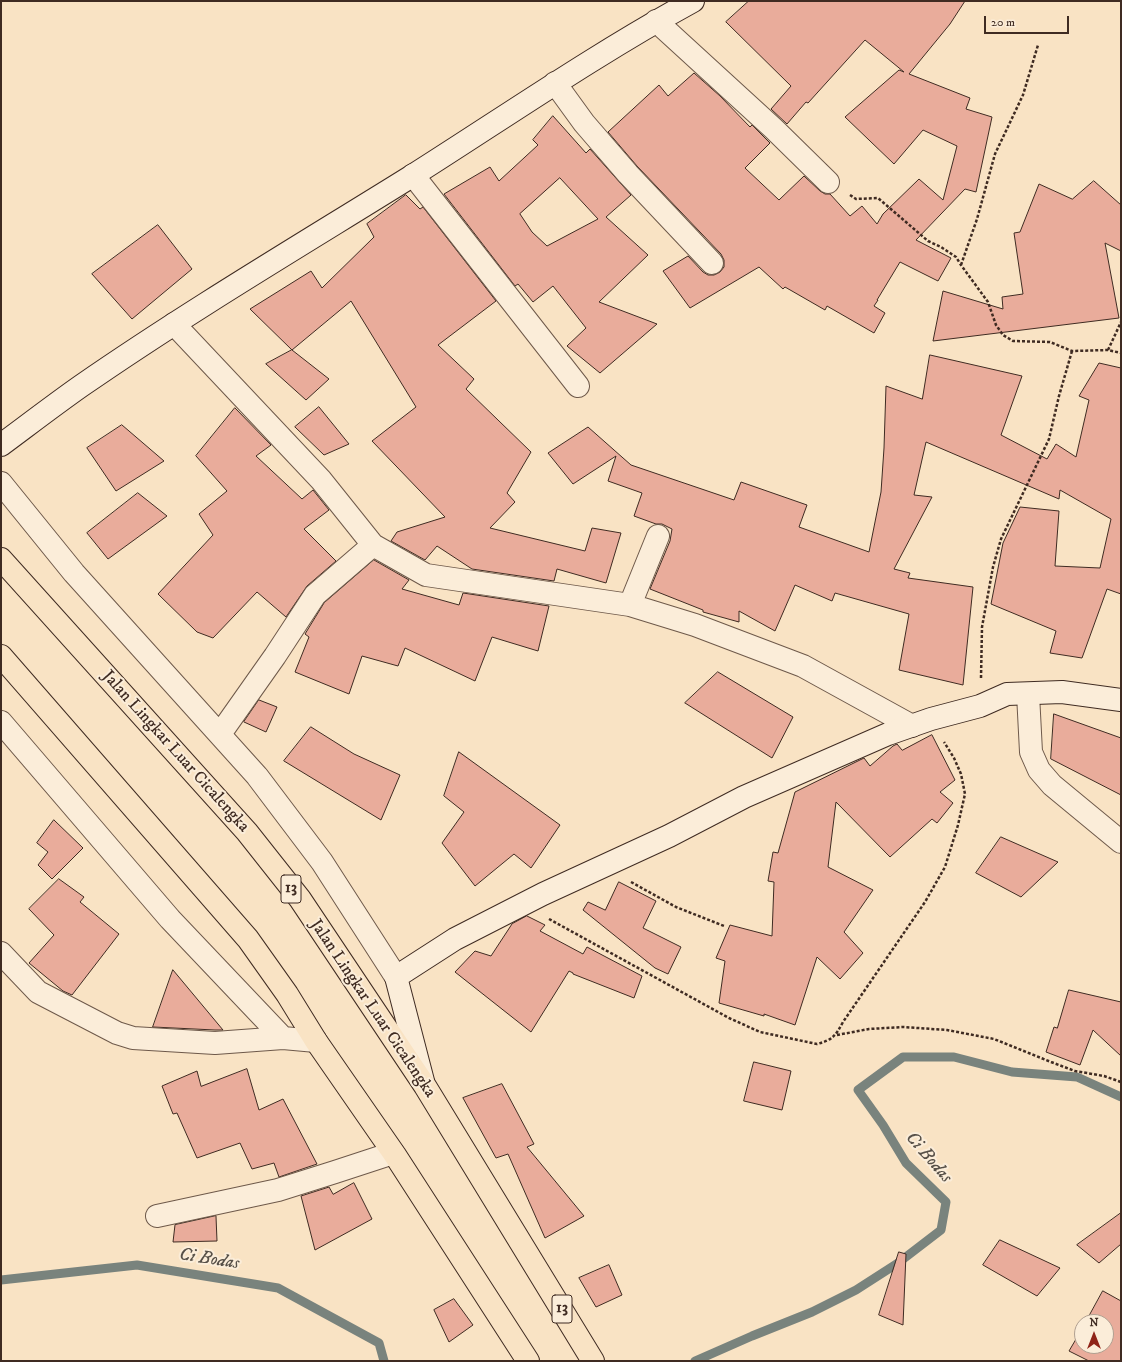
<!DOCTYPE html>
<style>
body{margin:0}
#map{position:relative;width:1122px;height:1362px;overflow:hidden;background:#f9e3c4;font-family:"IM FELL DW Pica",serif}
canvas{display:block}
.frame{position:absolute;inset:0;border:2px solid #3f2b22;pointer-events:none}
.north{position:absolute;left:1074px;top:1314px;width:40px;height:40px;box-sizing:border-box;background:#fbedd9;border:1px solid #b09f90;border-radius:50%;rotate:0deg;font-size:11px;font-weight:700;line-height:16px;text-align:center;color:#3f2b22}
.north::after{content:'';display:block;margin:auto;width:14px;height:18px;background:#8f2418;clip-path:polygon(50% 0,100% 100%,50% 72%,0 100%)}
.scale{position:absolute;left:984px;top:16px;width:85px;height:18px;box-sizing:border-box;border:2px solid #3f2b22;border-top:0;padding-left:5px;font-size:12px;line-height:14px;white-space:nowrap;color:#3f2b22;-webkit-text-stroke:3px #fbedd9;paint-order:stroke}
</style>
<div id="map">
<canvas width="1122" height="1362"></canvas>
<div class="frame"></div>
<div class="north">N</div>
<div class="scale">20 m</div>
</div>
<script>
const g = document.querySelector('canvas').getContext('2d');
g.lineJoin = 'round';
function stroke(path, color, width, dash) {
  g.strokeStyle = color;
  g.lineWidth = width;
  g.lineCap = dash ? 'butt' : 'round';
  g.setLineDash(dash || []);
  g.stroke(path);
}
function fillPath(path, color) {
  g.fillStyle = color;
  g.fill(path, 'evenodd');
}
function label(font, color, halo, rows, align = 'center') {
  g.font = font + ' "IM FELL DW Pica",serif';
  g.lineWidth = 4;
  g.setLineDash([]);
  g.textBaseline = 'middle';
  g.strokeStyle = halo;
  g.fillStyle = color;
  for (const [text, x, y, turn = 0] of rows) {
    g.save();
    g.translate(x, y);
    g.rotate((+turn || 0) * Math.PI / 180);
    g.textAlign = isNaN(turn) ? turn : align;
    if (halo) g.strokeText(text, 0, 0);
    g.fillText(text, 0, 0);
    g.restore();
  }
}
stroke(new Path2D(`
 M 1,1280 L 137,1265 L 278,1288 L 379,1343 L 384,1361
 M 695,1361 L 752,1336 L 812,1312 L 856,1290 L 898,1263 L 941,1230 L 946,1202 L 906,1163 L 883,1125 L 858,1090 L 903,1057 L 954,1057 L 1012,1072 L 1077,1077 L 1121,1097`), '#79837d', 9);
const building = new Path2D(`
 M 749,1 L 965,1 L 950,24 L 909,74 L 970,98 L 966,109 L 992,117 L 976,192 L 965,189 L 916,240 L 951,258 L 938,281 L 900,262 L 877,300 L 878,300 L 874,306 L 885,313 L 874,333 L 827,306 L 825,310 L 785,287 L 783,289 L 759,267 L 690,308 L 663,271 L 688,256 L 703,272 L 708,275 L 714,275 L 720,272 L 724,267 L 724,260 L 721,254 L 637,166 L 608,132 L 659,85 L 668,96 L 694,73 L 720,96 L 750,127 L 752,125 L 770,143 L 745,168 L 779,200 L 804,176 L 820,191 L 825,194 L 830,194 L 850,216 L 862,206 L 877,224 L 883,214 L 919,179 L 943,200 L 957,146 L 923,130 L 894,164 L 845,117 L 899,70 L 904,72 L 865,40 L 808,103 L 806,102 L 787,124 L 771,109 L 791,86 L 726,22 Z
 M 553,116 L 586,153 L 590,149 L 631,195 L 606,217 L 648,255 L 599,302 L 657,324 L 600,373 L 567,346 L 586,328 L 553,286 L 533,302 L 518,284 L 515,286 L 444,194 L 490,167 L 499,181 L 538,145 L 533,140 ZM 560,178 L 598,219 L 547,246 L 532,232 L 520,214 Z
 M 1094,181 L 1121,205 L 1121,251 L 1105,243 L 1119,318 L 933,341 L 943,291 L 1003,309 L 1002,297 L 1023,294 L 1014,233 L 1020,232 L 1039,184 L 1072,199 Z
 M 406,195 L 420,209 L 423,207 L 496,301 L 438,345 L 474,379 L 466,389 L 531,452 L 507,493 L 515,502 L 490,528 L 585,551 L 592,528 L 621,533 L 606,583 L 557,569 L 554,581 L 472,569 L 437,546 L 425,560 L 391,541 L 397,532 L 445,517 L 372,441 L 416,407 L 351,301 L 292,350 L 250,309 L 311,271 L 322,288 L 374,237 L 367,224 Z
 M 158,225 L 192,269 L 132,319 L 92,274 Z
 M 292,350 L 329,379 L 306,400 L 266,364 Z
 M 930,355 L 1022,376 L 1001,435 L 1047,459 L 1056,444 L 1076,457 L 1089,400 L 1079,396 L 1099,363 L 1121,368 L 1121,594 L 1107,589 L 1082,658 L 1050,653 L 1056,631 L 991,604 L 1003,543 L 1020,507 L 1059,511 L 1055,566 L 1100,568 L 1111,519 L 1060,490 L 1059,499 L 926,442 L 914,495 L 932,497 L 894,569 L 910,573 L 908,578 L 973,587 L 963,685 L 899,670 L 909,614 L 835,593 L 832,601 L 795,585 L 775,631 L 739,611 L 739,622 L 703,612 L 703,610 L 650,589 L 670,541 L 672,529 L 662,524 L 656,524 L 634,516 L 642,493 L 608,481 L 616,456 L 573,484 L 548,453 L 588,427 L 631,465 L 734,500 L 741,482 L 807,505 L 799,527 L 869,552 L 881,492 L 884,448 L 886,386 L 922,399 Z
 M 319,407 L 349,444 L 324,455 L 295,427 Z
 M 235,408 L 271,445 L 256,456 L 302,499 L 313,490 L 329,510 L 304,529 L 336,561 L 307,586 L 286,617 L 257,592 L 213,638 L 197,632 L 158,594 L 213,535 L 199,514 L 227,491 L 196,456 Z
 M 122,425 L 164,461 L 116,491 L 87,448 Z
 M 138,493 L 167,516 L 108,559 L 87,533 Z
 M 374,560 L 409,580 L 402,589 L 459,605 L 463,593 L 549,606 L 538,651 L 492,637 L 475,681 L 405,648 L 398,666 L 362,656 L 349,694 L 295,672 L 309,637 L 305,634 L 324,603 Z
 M 718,672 L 793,717 L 772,758 L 685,703 Z
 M 259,700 L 277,707 L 266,732 L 244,722 Z
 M 1054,714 L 1121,738 L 1121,795 L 1051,759 Z
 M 311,727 L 354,754 L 400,775 L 381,820 L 284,761 Z
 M 932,735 L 955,780 L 940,792 L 953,803 L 937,823 L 932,819 L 890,857 L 836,802 L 828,867 L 873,890 L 844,932 L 863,953 L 840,979 L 817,957 L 795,1025 L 764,1014 L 764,1016 L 719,1003 L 725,961 L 716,958 L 730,925 L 772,936 L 774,882 L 768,881 L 773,852 L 778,853 L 795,792 L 864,758 L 870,766 L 893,746 L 897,744 L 902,750 Z
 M 459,752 L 560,825 L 531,868 L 514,854 L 475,886 L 442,843 L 464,812 L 444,796 Z
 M 54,820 L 83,848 L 52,879 L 38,865 L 48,852 L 37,843 Z
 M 1001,837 L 1058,862 L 1021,897 L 976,873 Z
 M 59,879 L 84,897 L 80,902 L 119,934 L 72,995 L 63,991 L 29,963 L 54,935 L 29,909 Z
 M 619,882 L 656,901 L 643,928 L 681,947 L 668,974 L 655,968 L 583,910 L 588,902 L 605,910 Z
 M 527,916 L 545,925 L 540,931 L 583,954 L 587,947 L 642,976 L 634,998 L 573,974 L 573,973 L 569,971 L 531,1032 L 455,972 L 475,951 L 491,956 L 512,924 Z
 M 173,970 L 223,1030 L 215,1030 L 153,1027 Z
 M 1069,990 L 1121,1002 L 1121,1056 L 1093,1030 L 1080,1065 L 1046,1052 L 1054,1027 L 1057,1028 Z
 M 754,1062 L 791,1071 L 782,1110 L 744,1101 Z
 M 247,1069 L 259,1110 L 283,1099 L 317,1164 L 279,1177 L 274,1163 L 252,1169 L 240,1143 L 197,1158 L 177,1113 L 173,1114 L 162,1086 L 197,1071 L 201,1086 Z
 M 502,1084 L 534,1144 L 527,1147 L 584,1216 L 545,1238 L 508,1154 L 496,1158 L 463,1098 Z
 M 354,1183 L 372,1219 L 315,1250 L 301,1196 L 329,1187 L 333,1194 Z
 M 1121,1213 L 1121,1244 L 1099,1263 L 1077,1245 Z
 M 216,1216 L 217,1241 L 173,1242 L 175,1225 Z
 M 1000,1240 L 1060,1268 L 1037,1296 L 983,1265 Z
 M 899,1252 L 906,1254 L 903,1325 L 879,1315 Z
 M 609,1265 L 622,1295 L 596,1307 L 579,1278 Z
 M 1103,1291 L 1121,1301 L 1121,1361 L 1089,1361 L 1069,1351 L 1082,1329 L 1082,1346 L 1106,1346 L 1106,1322 L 1086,1322 Z
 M 454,1299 L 473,1325 L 449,1342 L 434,1310 Z`);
fillPath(building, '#e9ac9b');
stroke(building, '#3f2b22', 1);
const street = new Path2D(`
 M 656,21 L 774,129 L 828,182
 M 555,83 L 584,123 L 628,174 L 712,263
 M 413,175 L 578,386
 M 174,324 L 321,480 L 373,545 L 426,575 L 630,605 L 695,625 L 803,666 L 912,726
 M 1,483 L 74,573 L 257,776 L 322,862 L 396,977
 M 630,605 L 658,536
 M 1028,694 L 1031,752 L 1039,770 L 1052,785 L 1121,842
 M 1,722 L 170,919 L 283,1038 L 316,1041
 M 220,734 L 275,656 L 315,595 L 373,545
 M 1,953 L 38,992 L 117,1033 L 133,1038 L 215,1043 L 283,1038
 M 157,1216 L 278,1190 L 335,1172 L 393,1153`);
const secondary = new Path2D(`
 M 1,445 C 28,425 54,405 81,386 C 188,312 301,245 412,176 C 505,117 596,54 693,1
 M 423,1081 L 396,977 L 455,939 L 543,894 L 669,836 L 744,797 L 888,734 L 931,719 L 980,706 L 1007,694 L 1062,692 L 1121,700`);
const highway = new Path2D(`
 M 1,559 L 247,832 L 300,899 L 425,1086 L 593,1361
 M 1,656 L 248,939 L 287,994 L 316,1041 L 395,1155 L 528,1361`);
stroke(street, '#6e594a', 24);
stroke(secondary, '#3f2b22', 24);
stroke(highway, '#3f2b22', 24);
stroke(new Path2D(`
 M 850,195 L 856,199 L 878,198 L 928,241 L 941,247 L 956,257 L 961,265 L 988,302 L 996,325 L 1003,335 L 1013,341 L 1050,342 L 1072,351 L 1108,350 L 1121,353
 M 961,265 L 977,219 L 995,154 L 1023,95 L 1038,45
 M 1108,350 L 1121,322
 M 981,678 L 982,627 L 993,567 L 1001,539 L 1049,439 L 1059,396 L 1072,351
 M 631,882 L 676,907 L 724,926
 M 549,919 L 729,1018 L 760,1032 L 817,1044 C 833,1040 836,1035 843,1022 L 925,902 L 945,867 L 958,825 L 965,794 L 961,774 L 954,758 L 944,742
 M 837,1035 L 869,1029 L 903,1027 L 947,1030 L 994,1039 L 1051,1062 L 1075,1071 L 1104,1076 L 1121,1082`), '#3f2b22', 2.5, [3, 2]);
stroke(street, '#fbedd9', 22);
stroke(secondary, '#fbedd9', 22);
stroke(highway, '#f9e3c4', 22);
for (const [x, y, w] of [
 [291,889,20],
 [562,1309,20]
]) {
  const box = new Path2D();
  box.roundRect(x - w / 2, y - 14, w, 28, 3);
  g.fillStyle = '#fbedd9';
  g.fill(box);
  stroke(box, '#3f2b22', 1);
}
label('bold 16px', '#3f2b22', null, [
 ["13",291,889],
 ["13",562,1309]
]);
label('17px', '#3f2b22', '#fbedd9', [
 ["Jalan Lingkar Luar Cicalengka",175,752,48],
 ["Jalan Lingkar Luar Cicalengka",372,1009,56]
]);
label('italic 18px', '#575048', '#fbedd9', [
 ["Ci Bodas",928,1158,49],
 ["Ci Bodas",209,1260,9]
]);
</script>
